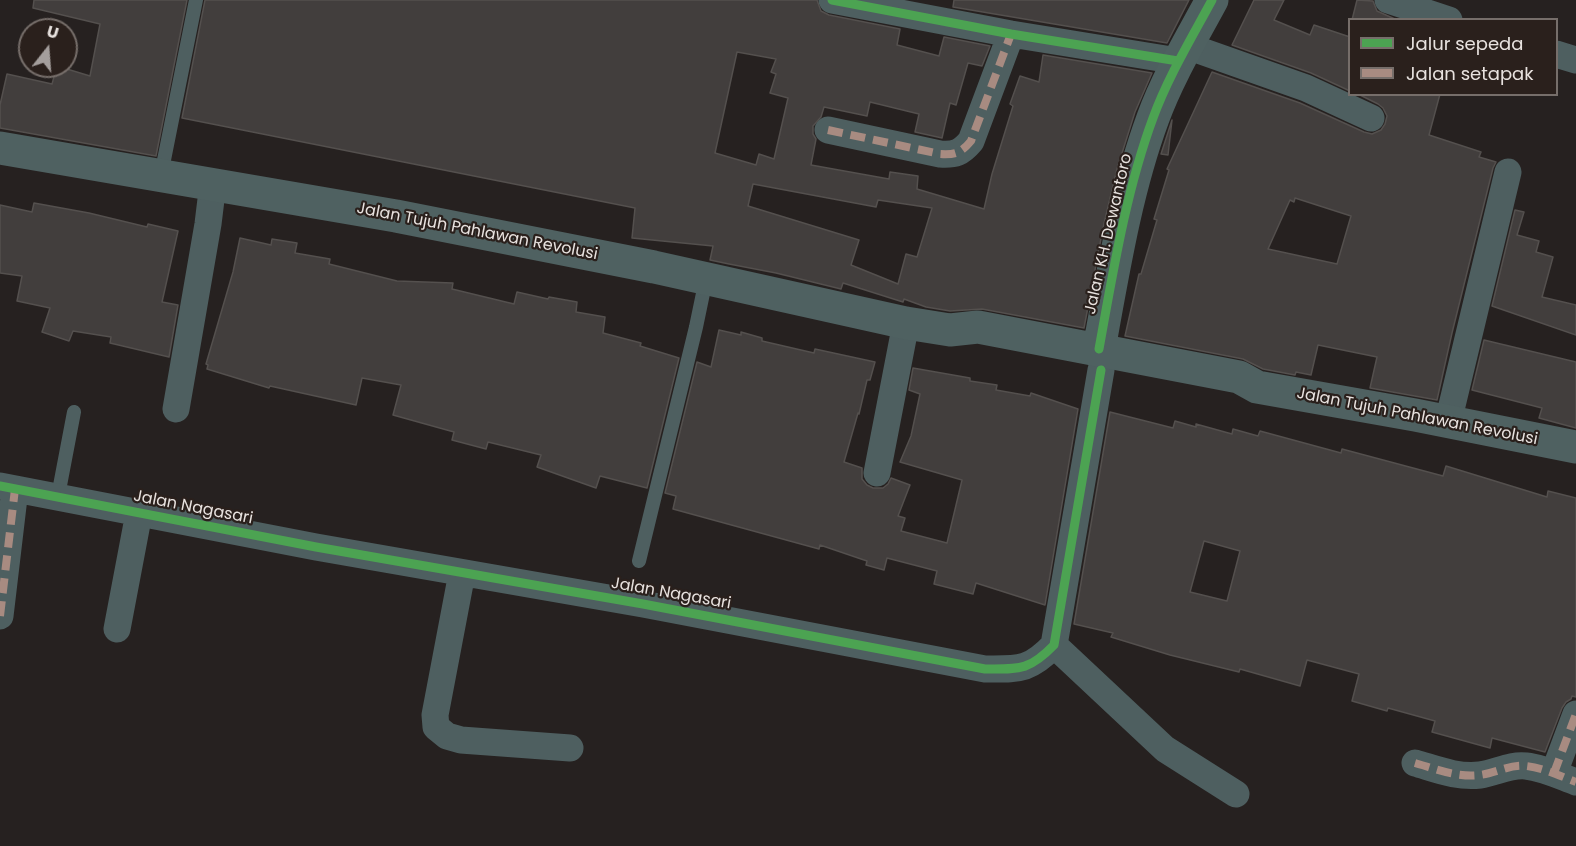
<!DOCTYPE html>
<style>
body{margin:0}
#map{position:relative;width:1576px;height:846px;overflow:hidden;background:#262120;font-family:Poppins,sans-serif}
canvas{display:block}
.legend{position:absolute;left:1348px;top:18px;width:210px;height:78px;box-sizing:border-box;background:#2a201c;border:2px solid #766e6a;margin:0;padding:8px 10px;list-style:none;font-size:18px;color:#e8e2df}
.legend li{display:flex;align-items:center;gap:12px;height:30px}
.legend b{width:30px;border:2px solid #766e6a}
.north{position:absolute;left:18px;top:18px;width:60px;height:60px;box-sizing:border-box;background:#2a201c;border:2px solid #766e6a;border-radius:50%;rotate:17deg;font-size:16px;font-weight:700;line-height:24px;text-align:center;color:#e8e2df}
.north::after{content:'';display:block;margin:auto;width:21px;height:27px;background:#a49e9c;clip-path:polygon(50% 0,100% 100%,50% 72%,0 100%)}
</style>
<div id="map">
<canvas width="1576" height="846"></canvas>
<ul class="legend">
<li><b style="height:8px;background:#4ca352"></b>Jalur sepeda</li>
<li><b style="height:8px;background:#a88b81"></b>Jalan setapak</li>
</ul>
<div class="north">U</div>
</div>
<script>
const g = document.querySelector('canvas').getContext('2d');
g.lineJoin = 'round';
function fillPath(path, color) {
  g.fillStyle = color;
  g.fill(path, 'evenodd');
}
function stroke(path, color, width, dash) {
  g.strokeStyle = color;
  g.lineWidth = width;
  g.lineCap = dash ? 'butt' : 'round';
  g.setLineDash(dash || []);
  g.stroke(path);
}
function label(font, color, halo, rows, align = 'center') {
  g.font = font + ' Poppins,sans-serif';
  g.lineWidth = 4.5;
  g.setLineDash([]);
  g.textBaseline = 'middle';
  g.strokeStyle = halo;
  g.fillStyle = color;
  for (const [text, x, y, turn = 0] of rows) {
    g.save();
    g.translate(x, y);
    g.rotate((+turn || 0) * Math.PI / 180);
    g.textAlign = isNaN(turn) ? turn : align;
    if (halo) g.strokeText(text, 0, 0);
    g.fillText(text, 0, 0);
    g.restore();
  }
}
const building = new Path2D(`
 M 34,0 L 187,0 L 156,156 L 0,128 L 0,105 L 7,74 L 52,84 L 57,66 L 90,76 L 100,24 L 33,8 Z
 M 205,0 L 817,0 L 821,11 L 829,15 L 900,29 L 897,45 L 939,56 L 944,37 L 990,46 L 982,66 L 968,63 L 956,105 L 950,103 L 942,138 L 915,132 L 919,114 L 870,102 L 867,116 L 824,107 L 821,117 L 813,126 L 813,134 L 816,139 L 811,165 L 889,179 L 890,172 L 918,176 L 917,189 L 984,209 L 992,174 L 1013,106 L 1010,104 L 1020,76 L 1039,82 L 1043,55 L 1152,73 L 1135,112 L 1117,169 L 1103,228 L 1084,328 L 982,309 L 950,311 L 926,307 L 904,299 L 903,302 L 843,283 L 841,289 L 776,273 L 729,264 L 710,260 L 713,246 L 632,238 L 635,208 L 182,118 ZM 737,52 L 776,59 L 771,72 L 776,74 L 770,93 L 788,98 L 774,159 L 759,154 L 756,165 L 715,153 ZM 753,184 L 876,207 L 878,200 L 932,208 L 917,257 L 906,254 L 898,284 L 851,265 L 859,240 L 748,206 Z
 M 954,0 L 1189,0 L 1167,43 L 953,7 Z
 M 1254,0 L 1284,0 L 1274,20 L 1310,35 L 1314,25 L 1350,37 L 1350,91 L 1311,73 L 1232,45 Z
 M 1357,0 L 1373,1 L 1377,11 L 1397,20 L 1352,20 Z
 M 1212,72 L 1300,103 L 1364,132 L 1372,134 L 1381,130 L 1385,124 L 1387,116 L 1383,108 L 1378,104 L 1358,94 L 1440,94 L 1429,135 L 1481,152 L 1479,157 L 1496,162 L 1493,168 L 1452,333 L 1437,400 L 1370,388 L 1377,357 L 1318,345 L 1311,375 L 1296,372 L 1295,375 L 1263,369 L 1243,359 L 1125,336 L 1139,274 L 1141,274 L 1157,220 L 1154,219 L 1169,170 L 1167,169 ZM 1295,198 L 1351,216 L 1337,264 L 1268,249 L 1290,200 L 1294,202 Z
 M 1172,120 L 1168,155 L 1161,154 Z
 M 34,203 L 89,213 L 147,227 L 148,224 L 178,231 L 162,302 L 178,305 L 169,357 L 110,343 L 111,337 L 73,331 L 69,341 L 42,332 L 50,308 L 17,301 L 22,276 L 0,273 L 0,205 L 32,212 Z
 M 1515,210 L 1524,212 L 1517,235 L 1539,241 L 1536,252 L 1553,257 L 1542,297 L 1576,305 L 1576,335 L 1492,306 Z
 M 240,238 L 271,245 L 272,239 L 297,243 L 295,253 L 330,259 L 329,264 L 397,281 L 453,283 L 452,289 L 514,304 L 517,292 L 548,299 L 549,297 L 577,302 L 576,312 L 605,317 L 603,333 L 641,343 L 640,346 L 679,358 L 647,488 L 600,476 L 596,488 L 537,467 L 541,455 L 488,442 L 486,449 L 452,440 L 454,432 L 393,415 L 401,385 L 362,378 L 356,405 L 270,386 L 269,388 L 207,369 L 208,365 L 206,364 L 233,272 Z
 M 719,330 L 741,335 L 741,332 L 762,338 L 762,341 L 814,353 L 815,349 L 875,362 L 870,380 L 867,380 L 859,414 L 858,413 L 844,462 L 862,468 L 862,479 L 867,485 L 873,488 L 883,488 L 888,484 L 891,478 L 910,485 L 898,516 L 905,518 L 901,531 L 947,543 L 962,480 L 900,462 L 911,436 L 920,394 L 909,390 L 913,368 L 970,378 L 970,381 L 997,385 L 996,390 L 1030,396 L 1031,393 L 1078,409 L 1045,605 L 976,583 L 973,594 L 934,584 L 937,571 L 887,558 L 884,570 L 866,565 L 867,561 L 820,545 L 819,549 L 673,509 L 676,496 L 665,493 L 697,362 L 711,367 Z
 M 1484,340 L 1576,362 L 1576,428 L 1539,418 L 1542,408 L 1472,390 Z
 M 1110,412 L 1173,428 L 1175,421 L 1196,427 L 1196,424 L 1232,434 L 1233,429 L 1258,436 L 1260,431 L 1341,453 L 1342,449 L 1443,476 L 1446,466 L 1547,497 L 1548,491 L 1576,498 L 1576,697 L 1572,696 L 1571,699 L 1566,702 L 1562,708 L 1545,752 L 1492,738 L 1490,748 L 1432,732 L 1435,721 L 1388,708 L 1387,711 L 1352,701 L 1359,674 L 1307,660 L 1300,686 L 1240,669 L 1239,672 L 1170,655 L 1111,637 L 1113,633 L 1074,624 ZM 1204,541 L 1240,551 L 1227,601 L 1190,592 Z`);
fillPath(building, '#423e3d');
stroke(building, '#54504e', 1.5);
stroke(new Path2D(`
 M 161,175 L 196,0
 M 58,496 L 74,412
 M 639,561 L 696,327 L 706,279`), '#4e5f60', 14);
stroke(new Path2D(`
 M 832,0 L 1011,34 L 1178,61
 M 1388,0 L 1449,20
 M 1187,46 L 1306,88 L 1371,118
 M 1556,54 L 1576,60
 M 828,130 L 940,154 C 955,155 961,153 971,141 L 1011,34
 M 176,409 L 208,224 L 213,183
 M 1448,422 L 1508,172
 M 877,473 L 906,323
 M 0,486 L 316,547 L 643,604 L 985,669 C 1019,669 1029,671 1054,645 L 1101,370
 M 462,573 L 435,715 L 436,727 L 447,736 L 461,740 L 570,748
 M 0,616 L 15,489
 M 117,629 L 139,513
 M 1054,645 L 1165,749 L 1236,794
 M 1415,763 C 1436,769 1458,778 1480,775 C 1496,773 1510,764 1526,766 C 1544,768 1560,776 1576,782
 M 1554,773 L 1576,714`), '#4e5f60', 27);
stroke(new Path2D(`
 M 0,148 L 396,216 L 654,267 L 906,323 L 950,330 L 978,327 L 1239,377 L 1257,387 L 1415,415 L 1576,447
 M 1099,349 C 1113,272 1126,191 1153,118 C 1168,77 1191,39 1212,0`), '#4f6161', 33);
stroke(new Path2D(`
 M 828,130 L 940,154 C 955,155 961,153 971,141 L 1011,34
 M 0,616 L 15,489
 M 1415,763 C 1436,769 1458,778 1480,775 C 1496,773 1510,764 1526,766 C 1544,768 1560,776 1576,782
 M 1554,773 L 1576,714`), '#a88b81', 8, [15, 8]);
stroke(new Path2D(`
 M 832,0 L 1011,34 L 1178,61
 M 1099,349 C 1113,272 1126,191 1153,118 C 1168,77 1191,39 1212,0
 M 0,486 L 316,547 L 643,604 L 985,669 C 1019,669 1029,671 1054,645 L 1101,370`), '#4ca352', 9);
label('16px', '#e8e2df', '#2a201c', [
 ["Jalan Tujuh Pahlawan Revolusi",477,232,11],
 ["Jalan KH. Dewantoro",1109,234,-77],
 ["Jalan Tujuh Pahlawan Revolusi",1417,417,11],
 ["Jalan Nagasari",193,508,11],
 ["Jalan Nagasari",671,594,10]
]);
</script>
